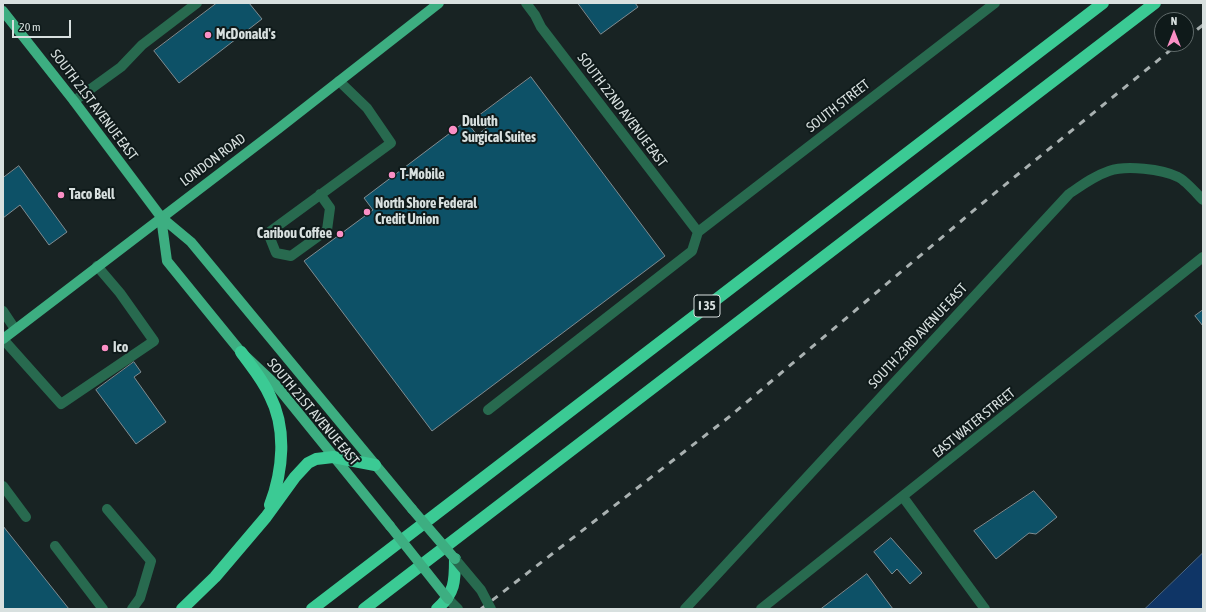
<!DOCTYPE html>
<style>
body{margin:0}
#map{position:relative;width:1206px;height:612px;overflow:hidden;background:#182323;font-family:"Asap Condensed",sans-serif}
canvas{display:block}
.frame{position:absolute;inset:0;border:4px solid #d8e0df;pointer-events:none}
.north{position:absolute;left:1154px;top:12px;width:40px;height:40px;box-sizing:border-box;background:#0f1a1a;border:1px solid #5f6969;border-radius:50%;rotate:0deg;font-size:11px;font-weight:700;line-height:16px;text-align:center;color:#d8e0df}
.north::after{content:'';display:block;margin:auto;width:14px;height:18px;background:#fb8fc5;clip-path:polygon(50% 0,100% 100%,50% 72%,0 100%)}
.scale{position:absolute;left:12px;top:20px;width:59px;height:18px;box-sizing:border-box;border:2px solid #d8e0df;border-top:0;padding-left:5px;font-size:12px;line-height:14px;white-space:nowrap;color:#d8e0df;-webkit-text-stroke:3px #0f1a1a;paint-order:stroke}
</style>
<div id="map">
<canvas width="1206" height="612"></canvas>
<div class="frame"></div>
<div class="north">N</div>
<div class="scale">20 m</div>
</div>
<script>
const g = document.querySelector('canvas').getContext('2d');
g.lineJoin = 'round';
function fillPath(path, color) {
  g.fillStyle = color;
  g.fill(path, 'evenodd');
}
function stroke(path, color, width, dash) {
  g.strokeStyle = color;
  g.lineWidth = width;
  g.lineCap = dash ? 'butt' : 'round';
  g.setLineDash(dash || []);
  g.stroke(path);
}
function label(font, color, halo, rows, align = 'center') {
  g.font = font + ' "Asap Condensed",sans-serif';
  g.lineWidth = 4;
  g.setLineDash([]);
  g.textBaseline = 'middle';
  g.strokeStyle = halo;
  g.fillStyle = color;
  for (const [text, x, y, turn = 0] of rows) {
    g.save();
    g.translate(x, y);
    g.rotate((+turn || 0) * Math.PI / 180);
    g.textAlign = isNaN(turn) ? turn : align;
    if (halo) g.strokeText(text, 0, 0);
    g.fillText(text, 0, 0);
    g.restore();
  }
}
const water = new Path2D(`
 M 1203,553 L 1203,609 L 1145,609 Z`);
fillPath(water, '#0f3566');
stroke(water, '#4b688a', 1);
const building = new Path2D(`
 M 217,3 L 249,3 L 262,19 L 179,83 L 154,51 Z
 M 578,3 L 635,3 L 638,7 L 601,34 Z
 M 531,77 L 665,256 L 432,431 L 304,261 L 373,210 L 364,198 L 466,121 L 477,135 L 489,126 L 480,115 Z
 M 19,166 L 67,232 L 49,245 L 20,205 L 3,218 L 3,178 Z
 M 1203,310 L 1203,326 L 1195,316 Z
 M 134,362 L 141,372 L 134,377 L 166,422 L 136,444 L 96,390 Z
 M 1034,491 L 1057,517 L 1036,534 L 1029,533 L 996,559 L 974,531 Z
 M 3,526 L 69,609 L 3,609 Z
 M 891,538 L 922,573 L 910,584 L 897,569 L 892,574 L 874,552 Z
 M 867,574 L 893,609 L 821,609 Z`);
fillPath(building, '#0d5167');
stroke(building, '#808c91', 1);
stroke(new Path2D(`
 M 526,3 L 535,15 L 541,27 L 698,232
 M 74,101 L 121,67 L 142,45 L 197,3
 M 320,194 L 330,208 L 327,230 L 291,256 L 276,253 L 268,233 L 391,143 L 367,108 L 339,81
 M 698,232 L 995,3
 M 3,311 L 15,329
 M 3,339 L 61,404 L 154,341 L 120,293 L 97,266
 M 488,410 L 692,251 L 698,232
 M 3,486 L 26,517
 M 903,497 L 985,609
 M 107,509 L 151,561 L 140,598 L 132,609
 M 55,546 L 103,609
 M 448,599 L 458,609
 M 685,609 L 1069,194 C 1082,185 1094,176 1109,171 C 1126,165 1162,169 1178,177 C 1185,180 1198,195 1203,200
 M 761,609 L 1203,257`), '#286a4f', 10);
stroke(new Path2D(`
 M 3,11 L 74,101 L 161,217 L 191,242 L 412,509
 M 161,217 L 167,261 L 241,352 L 275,384 L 390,526
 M 3,339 L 278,129 L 439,3`), '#3dae81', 10);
stroke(new Path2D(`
 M 241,352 C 251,366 263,380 270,396 C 287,429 283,471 270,505
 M 182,609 L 215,577 L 266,517 L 295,477 L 308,463 L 316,459 L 333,457 L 375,465
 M 312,609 L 1103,3
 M 364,609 L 1155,3
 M 437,609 C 455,593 455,581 455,559`), '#3bca94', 12);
stroke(new Path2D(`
 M 1186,38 L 1203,25
 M 481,609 L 729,417 L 979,206 L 1178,44`), '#a9b1b1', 3, [7, 7]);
stroke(new Path2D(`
 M 455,559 L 481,590 L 491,609`), '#286a4f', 10);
stroke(new Path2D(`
 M 412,509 L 455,559
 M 390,526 L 448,599`), '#3dae81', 10);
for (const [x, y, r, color] of [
 [208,35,4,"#fb8fc5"],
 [453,130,5,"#fb8fc5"],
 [392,175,4,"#fb8fc5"],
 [61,195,4,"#fb8fc5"],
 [367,212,4,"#fb8fc5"],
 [340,234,4,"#fb8fc5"],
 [105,348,4,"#fb8fc5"]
]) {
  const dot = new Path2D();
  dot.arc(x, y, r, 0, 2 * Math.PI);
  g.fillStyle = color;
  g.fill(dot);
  stroke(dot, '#0f1a1a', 1.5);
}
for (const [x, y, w] of [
 [707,306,26]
]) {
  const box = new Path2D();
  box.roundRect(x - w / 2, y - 11, w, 22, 3);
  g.fillStyle = '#0f1a1a';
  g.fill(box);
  stroke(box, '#d8e0df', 1);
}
label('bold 13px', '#d8e0df', null, [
 ["I 35",707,306]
]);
label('bold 14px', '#d8e0df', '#0f1a1a', [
 ["McDonald's",216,35],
 ["Duluth",462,122],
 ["Surgical Suites",462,138],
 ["T-Mobile",400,175],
 ["Taco Bell",69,195],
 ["North Shore Federal",375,204],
 ["Credit Union",375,220],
 ["Caribou Coffee",332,234,"right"],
 ["Ico",113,348]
], 'left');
label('14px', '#d8e0df', '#0f1a1a', [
 ["SOUTH 21ST AVENUE EAST",94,105,53],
 ["SOUTH STREET",838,106,-38],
 ["SOUTH 22ND AVENUE EAST",622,110,53],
 ["LONDON ROAD",213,160,-37],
 ["SOUTH 23RD AVENUE EAST",918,336,-47],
 ["SOUTH 21ST AVENUE EAST",313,412,50],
 ["EAST WATER STREET",974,423,-39]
]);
</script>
